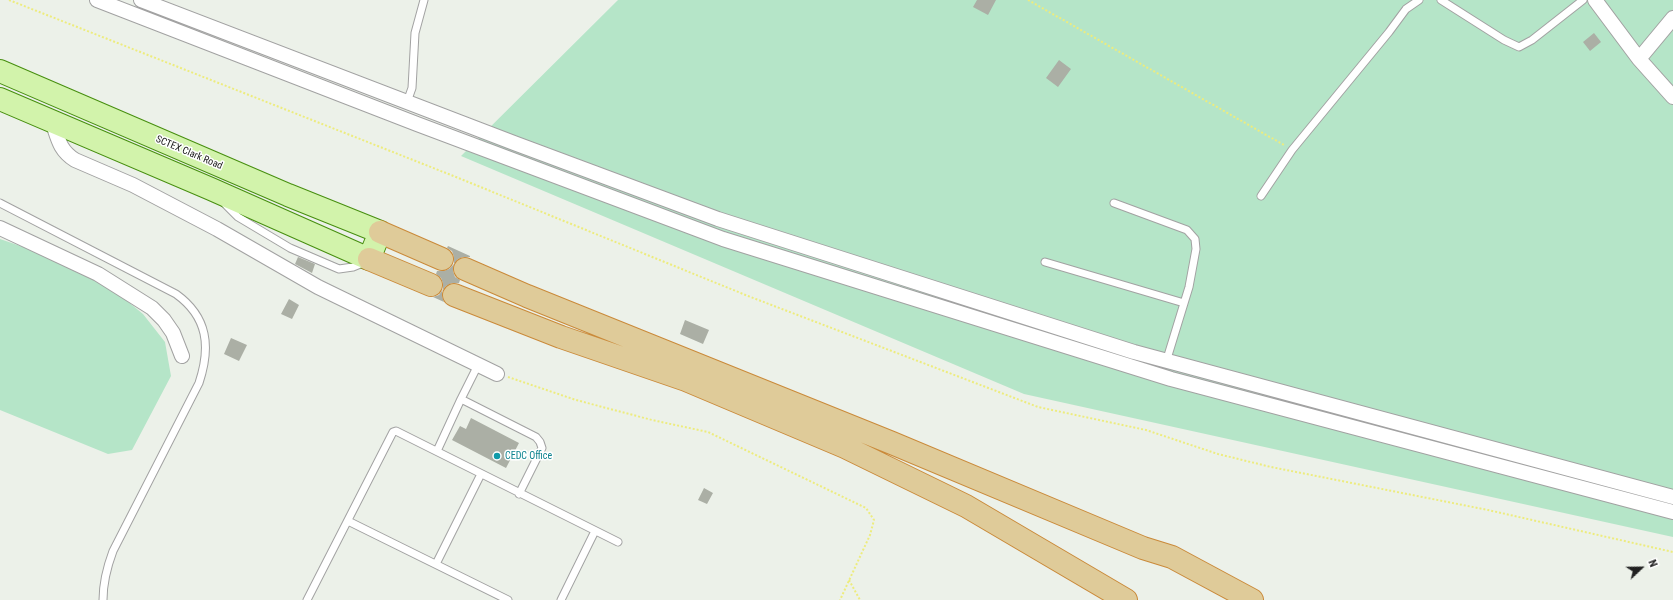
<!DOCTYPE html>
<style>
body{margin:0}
#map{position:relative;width:1673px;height:600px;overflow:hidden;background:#ecf1e9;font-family:"Roboto Condensed",sans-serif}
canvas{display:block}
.north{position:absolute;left:1621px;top:548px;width:40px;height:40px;-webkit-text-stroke:3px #fff;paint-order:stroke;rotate:68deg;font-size:11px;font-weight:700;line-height:16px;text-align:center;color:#212121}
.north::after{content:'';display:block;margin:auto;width:14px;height:18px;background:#212121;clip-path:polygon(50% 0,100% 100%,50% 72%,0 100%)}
</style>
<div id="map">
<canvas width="1673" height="600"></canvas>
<div class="north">N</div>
</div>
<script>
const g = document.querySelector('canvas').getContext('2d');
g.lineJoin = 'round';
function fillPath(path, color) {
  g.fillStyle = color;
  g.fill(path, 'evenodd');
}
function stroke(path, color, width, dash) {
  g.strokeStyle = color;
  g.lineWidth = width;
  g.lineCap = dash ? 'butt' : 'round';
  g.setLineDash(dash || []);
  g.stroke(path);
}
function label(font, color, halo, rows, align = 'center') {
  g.font = font + ' "Roboto Condensed",sans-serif';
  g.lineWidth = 3;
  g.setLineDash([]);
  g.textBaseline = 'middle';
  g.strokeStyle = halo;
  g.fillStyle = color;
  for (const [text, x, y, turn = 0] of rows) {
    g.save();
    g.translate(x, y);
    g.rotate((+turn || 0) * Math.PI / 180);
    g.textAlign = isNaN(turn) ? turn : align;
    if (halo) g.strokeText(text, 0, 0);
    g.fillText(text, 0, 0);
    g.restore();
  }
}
fillPath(new Path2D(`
 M 618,0 L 1673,0 L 1673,537 L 1024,394 L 461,156 Z
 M 0,239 L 70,263 L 110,287 L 143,314 L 165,342 L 171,376 L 132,450 L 108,454 L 0,410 Z`), '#b5e5c8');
fillPath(new Path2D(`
 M 977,0 L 996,0 L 988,15 L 973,7 Z
 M 1594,33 L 1601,42 L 1590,51 L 1583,42 Z
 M 1059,60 L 1071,69 L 1058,87 L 1046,78 Z
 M 448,246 L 470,256 L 470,257 L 463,257 L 458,259 L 454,264 L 453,271 L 455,277 L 460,280 L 459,283 L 452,283 L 446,286 L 442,291 L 442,296 L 444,302 L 433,297 L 439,295 L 443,289 L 443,283 L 441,278 L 436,274 L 437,271 L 444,271 L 449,269 L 454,264 L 454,257 L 452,251 L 447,248 Z
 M 298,257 L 315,264 L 312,273 L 295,264 Z
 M 289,299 L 299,305 L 292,319 L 281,314 Z
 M 685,320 L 709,330 L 703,344 L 680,334 Z
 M 231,338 L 247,345 L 239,361 L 224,354 Z
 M 471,418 L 519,443 L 506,468 L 452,440 L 460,426 L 466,429 Z
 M 704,488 L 713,493 L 707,504 L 698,500 Z`), '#abafa5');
const service = new Path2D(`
 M 1441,0 L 1504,40 L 1519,47 L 1532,40 L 1583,0
 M 407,102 L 412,88 L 415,33 L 424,0
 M 1261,196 L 1292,150 L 1389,32 L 1406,9 L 1419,0
 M 0,203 L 176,294 C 208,317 211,347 199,383 L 113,551 C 107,567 103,583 103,600
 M 1114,203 L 1187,230 L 1195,239 L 1196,249 L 1189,287 L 1166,362
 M 225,204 L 238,217 L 290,248 L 339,269 L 353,267 L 365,262
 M 1045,262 L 1184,303
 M 461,399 L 536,437 L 540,442 L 542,448 L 519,494
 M 437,451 L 461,399 L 478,365
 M 348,521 L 508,600
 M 436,564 L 481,474
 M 307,600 L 393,432 L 396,431 L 618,542
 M 561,600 L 595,531`);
const minor = new Path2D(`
 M 97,0 L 417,124 L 723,239 L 1171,379 L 1673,512
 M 141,0 L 514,143 L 718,219 L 1134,352 L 1673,497
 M 1595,0 L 1639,59 L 1673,97
 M 1639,59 L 1673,18
 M 52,121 C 58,138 59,150 75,160 L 133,185 L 217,229 L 318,287 L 497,374
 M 0,228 L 98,274 L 152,308 L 164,320 L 173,333 L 182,356`);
const primary = new Path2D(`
 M 0,71 L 288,195 L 380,232 L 369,259 L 211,189 L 0,99`);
const motorway = new Path2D(`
 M 380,232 L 442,259
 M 369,259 L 431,285
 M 465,269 L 527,296 L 892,443 L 1143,548 L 1172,557 L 1252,600
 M 454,295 L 561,337 L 686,380 L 845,447 L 966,506 L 1126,600`);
stroke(service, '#a2a2a2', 9);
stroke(minor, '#a2a2a2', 16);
stroke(primary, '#478f0f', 24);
stroke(motorway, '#ca8a3a', 24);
stroke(new Path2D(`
 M 9,0 L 456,177 L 748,296 L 1038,407 L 1146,430 L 1218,454 L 1271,467 L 1488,510 L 1673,552
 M 1028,0 L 1284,145
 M 508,377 L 576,400 L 652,420 L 708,432 L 866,508 L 874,520 L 870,535 L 840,600
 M 849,580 L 860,600`), '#edec7e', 2, [2, 2]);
stroke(service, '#fff', 7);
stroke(minor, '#fff', 14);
stroke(primary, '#d2f3ab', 22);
stroke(motorway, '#dfcb99', 22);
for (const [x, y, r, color] of [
 [497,456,4,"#0f9aa8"]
]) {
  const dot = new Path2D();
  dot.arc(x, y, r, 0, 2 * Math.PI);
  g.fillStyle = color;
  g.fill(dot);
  stroke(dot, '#fff', 1.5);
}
label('10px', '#212121', '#fff', [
 ["SCTEX Clark Road",189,153,23]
]);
label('10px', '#0d838f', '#fff', [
 ["CEDC Office",505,456]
], 'left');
</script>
